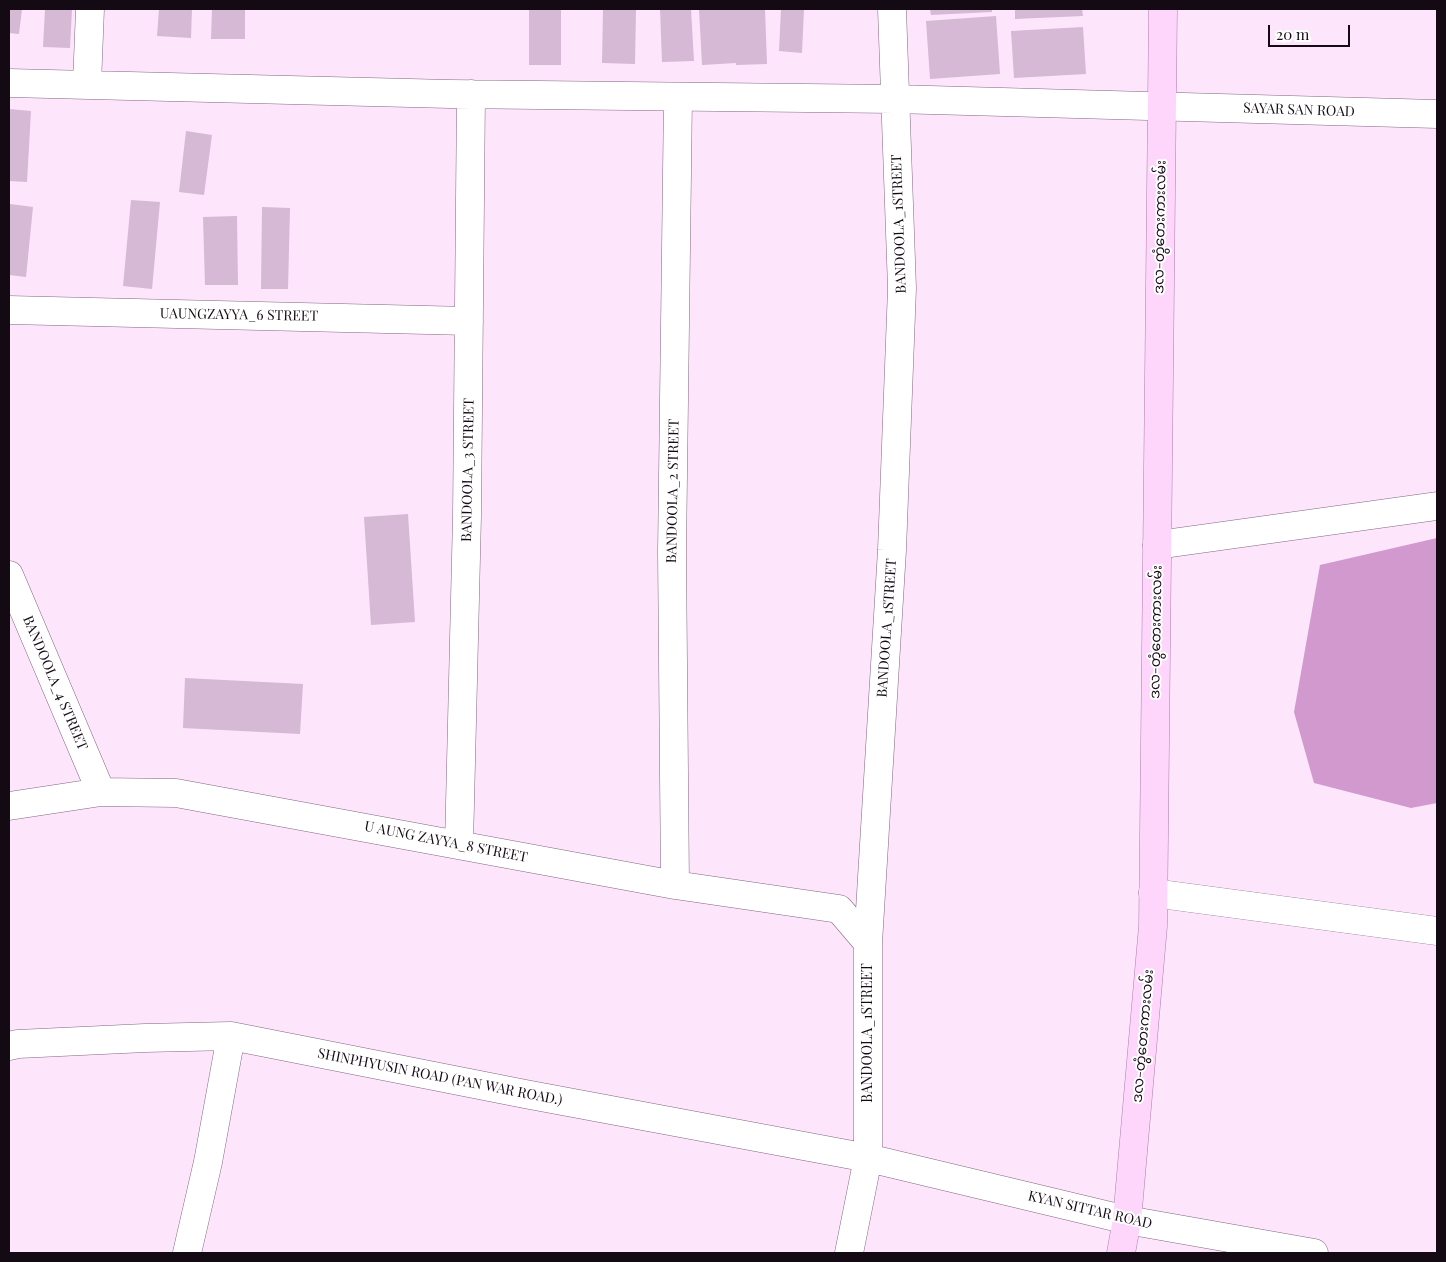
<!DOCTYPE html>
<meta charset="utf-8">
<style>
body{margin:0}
#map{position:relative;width:1446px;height:1262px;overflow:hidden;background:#fde5fc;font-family:"Playfair Display",serif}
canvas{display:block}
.frame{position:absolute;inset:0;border:10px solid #140a14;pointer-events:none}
.scale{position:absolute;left:1268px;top:25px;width:82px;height:22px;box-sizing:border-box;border:2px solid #140a14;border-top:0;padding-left:6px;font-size:15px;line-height:18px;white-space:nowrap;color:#140a14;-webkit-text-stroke:4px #fff;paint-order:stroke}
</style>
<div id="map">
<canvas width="1446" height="1262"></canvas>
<div class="frame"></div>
<div class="scale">20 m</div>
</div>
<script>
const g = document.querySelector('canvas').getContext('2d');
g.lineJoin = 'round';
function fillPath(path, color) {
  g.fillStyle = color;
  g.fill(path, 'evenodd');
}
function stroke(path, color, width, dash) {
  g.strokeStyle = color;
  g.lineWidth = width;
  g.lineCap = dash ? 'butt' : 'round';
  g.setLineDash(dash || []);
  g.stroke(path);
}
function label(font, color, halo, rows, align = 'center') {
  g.font = font + ' "Playfair Display","Noto Sans Myanmar",serif';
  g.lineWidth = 4;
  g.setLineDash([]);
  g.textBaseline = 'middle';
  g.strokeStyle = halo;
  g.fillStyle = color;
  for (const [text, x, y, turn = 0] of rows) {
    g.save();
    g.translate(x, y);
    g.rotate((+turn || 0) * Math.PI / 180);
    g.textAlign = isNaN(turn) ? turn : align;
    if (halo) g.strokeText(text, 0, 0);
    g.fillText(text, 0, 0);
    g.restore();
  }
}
fillPath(new Path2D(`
 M 1437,538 L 1437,803 L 1411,808 L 1314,783 L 1294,712 L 1320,565 Z`), '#d199ce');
fillPath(new Path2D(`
 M 9,9 L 22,9 L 19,34 L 9,33 Z
 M 45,9 L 72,9 L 70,48 L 43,47 Z
 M 159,9 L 192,9 L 191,38 L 157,36 Z
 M 212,9 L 245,9 L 245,39 L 211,39 Z
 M 529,9 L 561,9 L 561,65 L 529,65 Z
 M 603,9 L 636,9 L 635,64 L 602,63 Z
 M 660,9 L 691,9 L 694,61 L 662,62 Z
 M 699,9 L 765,9 L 767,64 L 736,65 L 736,63 L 702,65 Z
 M 781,9 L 804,9 L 802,53 L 779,51 Z
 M 930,9 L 992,9 L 992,12 L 931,15 Z
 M 1015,9 L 1082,9 L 1083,16 L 1015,19 Z
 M 996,16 L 1000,74 L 930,79 L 926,21 Z
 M 1083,27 L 1086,74 L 1014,78 L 1011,31 Z
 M 9,109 L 31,111 L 27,182 L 9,181 Z
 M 186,131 L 212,135 L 204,195 L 179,192 Z
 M 131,200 L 160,202 L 152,289 L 123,286 Z
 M 10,204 L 33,207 L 26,277 L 9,275 Z
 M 262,207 L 290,208 L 288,289 L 261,289 Z
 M 237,216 L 238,285 L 205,285 L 203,217 Z
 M 408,514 L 415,622 L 371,625 L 364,517 Z
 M 185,678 L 303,684 L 300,734 L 183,728 Z`), '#d6b9d4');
const minor = new Path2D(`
 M 9,83 L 450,94 L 894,99 L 1437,114
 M 87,84 L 90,9
 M 9,310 L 469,321
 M 1157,545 L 1437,506
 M 9,575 L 101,792
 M 9,806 L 101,792 L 176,793 L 675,885 L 839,909 L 868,943
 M 459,845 L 467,516 L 471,94
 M 675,885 L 672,552 L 678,97
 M 1153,893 L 1437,931
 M 9,1046 L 18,1044 L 145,1038 L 231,1036 L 525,1094 L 868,1158 L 1127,1220 L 1314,1253
 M 187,1253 L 208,1162 L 231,1036
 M 849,1253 L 868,1158 L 868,943 L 892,550 L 902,288 L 892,9`);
const major = new Path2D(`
 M 1121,1253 L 1127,1220 L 1153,926 L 1163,9`);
stroke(minor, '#826780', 29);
stroke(major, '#ab7caa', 29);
stroke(minor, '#fff', 28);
stroke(major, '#fed6fc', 28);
label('14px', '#140a14', '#fff', [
 ["SAYAR SAN ROAD",1299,110,2],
 ["BANDOOLA_1STREET",899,224,-92],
 ["ဒလ-တွံတေးကားလမ်း",1160,227,-89],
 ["UAUNGZAYYA_6 STREET",239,315,1],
 ["BANDOOLA_3 STREET",468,470,-89],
 ["BANDOOLA_2 STREET",673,491,-89],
 ["BANDOOLA_1STREET",887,628,-86],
 ["ဒလ-တွံတေးကားလမ်း",1156,632,-89],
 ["BANDOOLA_4 STREET",55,683,67],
 ["U AUNG ZAYYA_8 STREET",446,842,11],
 ["BANDOOLA_1STREET",868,1033,-90],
 ["ဒလ-တွံတေးကားလမ်း",1143,1036,-85],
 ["SHINPHYUSIN ROAD (PAN WAR ROAD.)",440,1077,11],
 ["KYAN SITTAR ROAD",1090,1210,13]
]);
</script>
